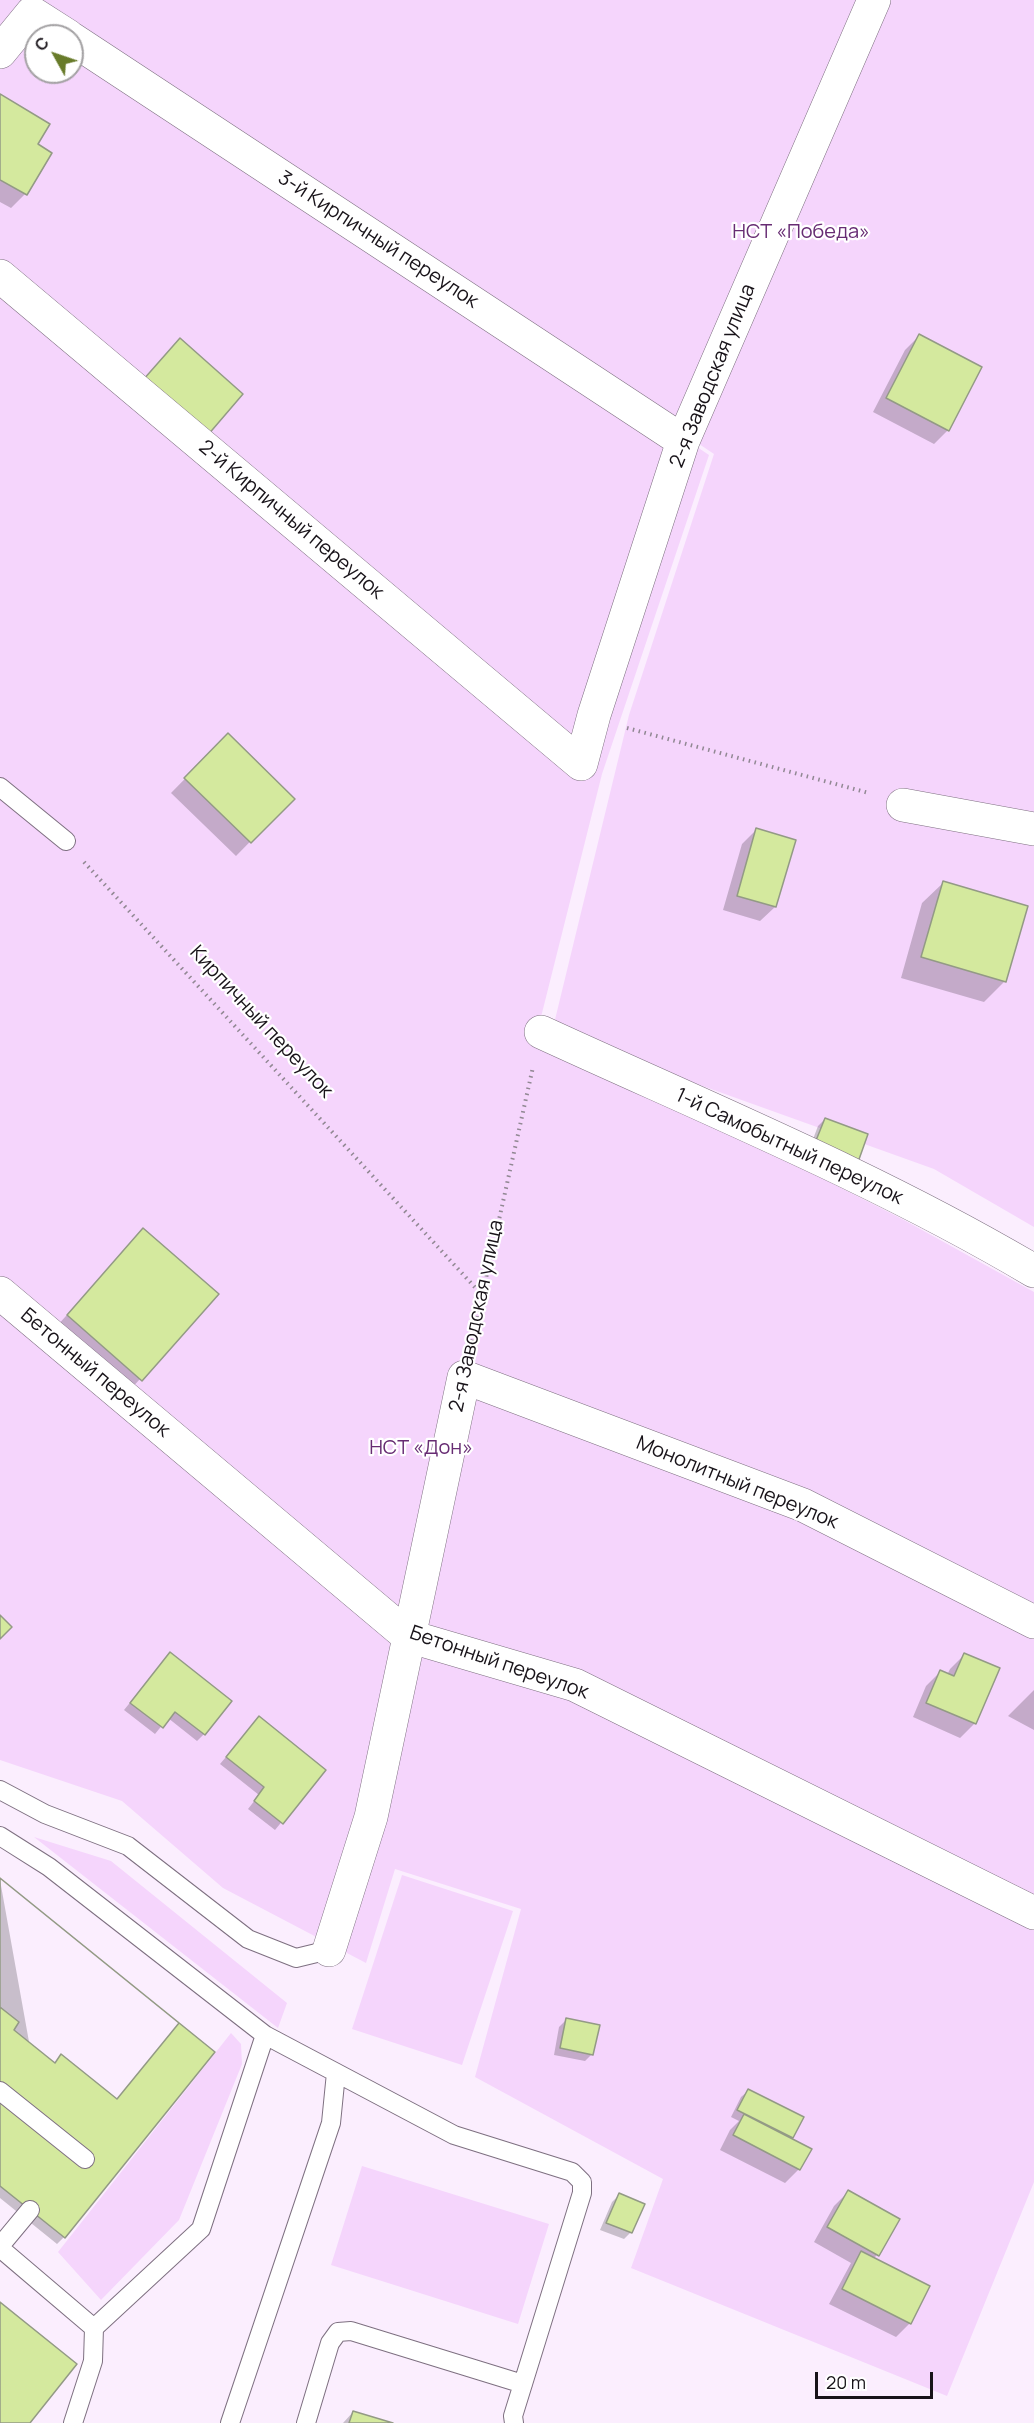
<!DOCTYPE html>
<meta charset="utf-8">
<style>
body{margin:0}
#map{position:relative;width:1034px;height:2423px;overflow:hidden;background:#fbeefe;font-family:Manrope,sans-serif}
canvas{display:block}
.north{position:absolute;left:24px;top:24px;width:60px;height:60px;box-sizing:border-box;background:#fff;border:2px solid #a3a1a3;border-radius:50%;rotate:310deg;font-size:16px;font-weight:700;line-height:24px;text-align:center;color:#181319}
.north::after{content:'';display:block;margin:auto;width:21px;height:27px;background:#687b2a;clip-path:polygon(50% 0,100% 100%,50% 72%,0 100%)}
.scale{position:absolute;left:815px;top:2372px;width:118px;height:27px;box-sizing:border-box;border:3px solid #181319;border-top:0;padding-left:8px;font-size:18px;line-height:21px;white-space:nowrap;color:#181319;-webkit-text-stroke:4px #fff;paint-order:stroke}
</style>
<div id="map">
<canvas width="1034" height="2423"></canvas>
<div class="north">С</div>
<div class="scale">20 m</div>
</div>
<script>
const g = document.querySelector('canvas').getContext('2d');
g.lineJoin = 'round';
function fillPath(path, color) {
  g.fillStyle = color;
  g.fill(path, 'evenodd');
}
function stroke(path, color, width, dash) {
  g.strokeStyle = color;
  g.lineWidth = width;
  g.lineCap = dash ? 'butt' : 'round';
  g.setLineDash(dash || []);
  g.stroke(path);
}
function label(font, color, halo, rows, align = 'center') {
  g.font = font + ' Manrope,sans-serif';
  g.lineWidth = 4.5;
  g.setLineDash([]);
  g.textBaseline = 'middle';
  g.strokeStyle = halo;
  g.fillStyle = color;
  for (const [text, x, y, turn = 0] of rows) {
    g.save();
    g.translate(x, y);
    g.rotate((+turn || 0) * Math.PI / 180);
    g.textAlign = isNaN(turn) ? turn : align;
    if (halo) g.strokeText(text, 0, 0);
    g.fillText(text, 0, 0);
    g.restore();
  }
}
fillPath(new Path2D(`
 M 0,0 L 32,0 L 709,455 L 602,774 L 537,1033 L 904,1220 L 1034,1292 L 1034,2182 L 947,2396 L 631,2268 L 663,2179 L 475,2077 L 521,1909 L 395,1869 L 366,1963 L 223,1888 L 122,1801 L 0,1760 ZM 36,36 L 72,36 L 72,72 L 36,72 Z
 M 36,0 L 1034,0 L 1034,1227 L 934,1169 L 552,1032 L 629,715 L 714,454 Z
 M 34,1837 L 111,1861 L 287,2003 L 278,2028 Z
 M 402,1875 L 513,1911 L 462,2065 L 352,2029 Z
 M 231,2033 L 241,2044 L 242,2064 L 179,2220 L 101,2300 L 58,2252 Z
 M 362,2166 L 549,2224 L 518,2324 L 331,2265 Z`), '#f5d5fc');
fillPath(new Path2D(`
 M 0,96 L 35,145 L 50,153 L 25,194 L 11,208 L 0,202 Z
 M 919,336 L 948,430 L 934,444 L 873,412 L 905,350 Z
 M 228,735 L 292,799 L 236,856 L 171,793 Z
 M 756,830 L 794,841 L 775,907 L 760,921 L 723,910 L 742,844 Z
 M 943,883 L 1005,981 L 984,1002 L 901,978 L 922,903 Z
 M 825,1119 L 867,1135 L 807,1155 L 818,1126 Z
 M 143,1230 L 217,1294 L 120,1401 L 48,1336 Z
 M 964,1655 L 975,1723 L 960,1738 L 913,1717 L 926,1686 L 940,1672 L 947,1675 L 950,1669 Z
 M 164,1661 L 204,1734 L 197,1741 L 168,1718 L 155,1734 L 124,1710 Z
 M 1034,1690 L 1034,1730 L 1008,1716 Z
 M 259,1718 L 324,1770 L 275,1830 L 248,1809 L 259,1795 L 220,1764 Z
 M 0,1880 L 64,2237 L 57,2244 L 0,2198 Z
 M 566,2020 L 592,2054 L 585,2061 L 554,2055 L 559,2027 Z
 M 748,2091 L 802,2118 L 790,2139 L 799,2169 L 785,2183 L 720,2150 L 730,2130 L 739,2121 L 731,2117 L 741,2097 Z
 M 848,2192 L 898,2219 L 874,2259 L 910,2323 L 896,2337 L 829,2304 L 851,2263 L 814,2242 L 834,2206 Z
 M 619,2195 L 643,2205 L 631,2232 L 624,2239 L 600,2230 L 612,2202 Z
 M 353,2412 L 387,2423 L 343,2423 Z`), '#0003');
const building = new Path2D(`
 M 0,94 L 50,124 L 38,144 L 52,153 L 27,195 L 0,180 Z
 M 919,334 L 982,367 L 949,431 L 886,398 Z
 M 180,338 L 243,394 L 207,436 L 143,380 Z
 M 228,733 L 295,799 L 251,843 L 184,778 Z
 M 756,828 L 796,840 L 776,907 L 737,896 Z
 M 943,881 L 1028,906 L 1006,982 L 921,957 Z
 M 825,1118 L 868,1134 L 857,1165 L 813,1148 Z
 M 143,1228 L 219,1294 L 142,1381 L 67,1315 Z
 M 0,1615 L 12,1627 L 0,1639 Z
 M 170,1652 L 232,1701 L 205,1735 L 175,1712 L 163,1728 L 130,1703 Z
 M 964,1653 L 1000,1668 L 976,1724 L 926,1703 L 940,1670 L 954,1676 Z
 M 259,1716 L 326,1770 L 283,1824 L 254,1801 L 264,1787 L 226,1757 Z
 M 0,1878 L 179,2023 L 117,2099 L 61,2054 L 55,2063 L 14,2030 L 19,2022 L 0,2007 Z
 M 0,1878 L 215,2052 L 65,2238 L 0,2186 Z
 M 566,2018 L 600,2025 L 593,2055 L 560,2048 Z
 M 748,2089 L 804,2117 L 793,2138 L 737,2110 Z
 M 744,2114 L 812,2149 L 800,2170 L 733,2135 Z
 M 848,2190 L 900,2219 L 879,2256 L 827,2227 Z
 M 619,2193 L 645,2204 L 632,2233 L 606,2223 Z
 M 861,2251 L 930,2286 L 911,2324 L 842,2289 Z
 M 0,2302 L 77,2364 L 30,2423 L 0,2423 Z
 M 353,2411 L 393,2423 L 349,2423 Z`);
fillPath(building, '#d4e99e');
stroke(building, '#939a85', 1.5);
const lane = new Path2D(`
 M 0,787 L 66,841
 M 0,1790 L 45,1814 L 128,1846 L 248,1939 L 296,1958 L 329,1950
 M 0,1836 L 49,1867 L 265,2035 L 201,2229 L 94,2328
 M 265,2035 L 454,2135 L 572,2172 L 582,2182 L 582,2193 L 513,2416 L 514,2423
 M 0,2091 L 85,2159
 M 0,2246 L 30,2210
 M 0,2248 L 94,2328 L 93,2361 L 73,2423
 M 230,2423 L 331,2123 L 336,2073
 M 306,2423 L 330,2343 L 338,2332 L 351,2331 L 523,2384`);
const street = new Path2D(`
 M 72,39 L 683,441
 M 0,52 L 32,13 L 68,36
 M 0,276 L 581,764 L 594,715 L 683,441 L 874,0
 M 903,805 L 1034,829
 M 541,1032 C 706,1108 877,1178 1034,1271
 M 0,1293 L 408,1636 L 575,1685 L 1034,1913
 M 329,1950 L 371,1817 L 464,1377 L 803,1505 L 1034,1622`);
stroke(lane, '#7e7081', 20);
stroke(street, '#7e7081', 34);
stroke(new Path2D(`
 M 627,728 L 869,793
 M 84,862 L 482,1295
 M 472,1341 L 533,1067`), '#918893', 4, [1.5, 4.5]);
stroke(lane, '#fff', 18);
stroke(street, '#fff', 33);
label('20px', '#672c73', '#fff', [
 ["НСТ «Победа»",801,232],
 ["НСТ «Дон»",421,1448]
]);
label('20px', '#181319', '#fff', [
 ["3-й Кирпичный переулок",378,240,33],
 ["2-я Заводская улица",713,376,-68],
 ["2-й Кирпичный переулок",291,520,40],
 ["Кирпичный переулок",261,1022,47],
 ["1-й Самобытный переулок",789,1147,25],
 ["2-я Заводская улица",477,1316,-78],
 ["Бетонный переулок",95,1373,40],
 ["Монолитный переулок",737,1483,22],
 ["Бетонный переулок",499,1663,19]
]);
</script>
